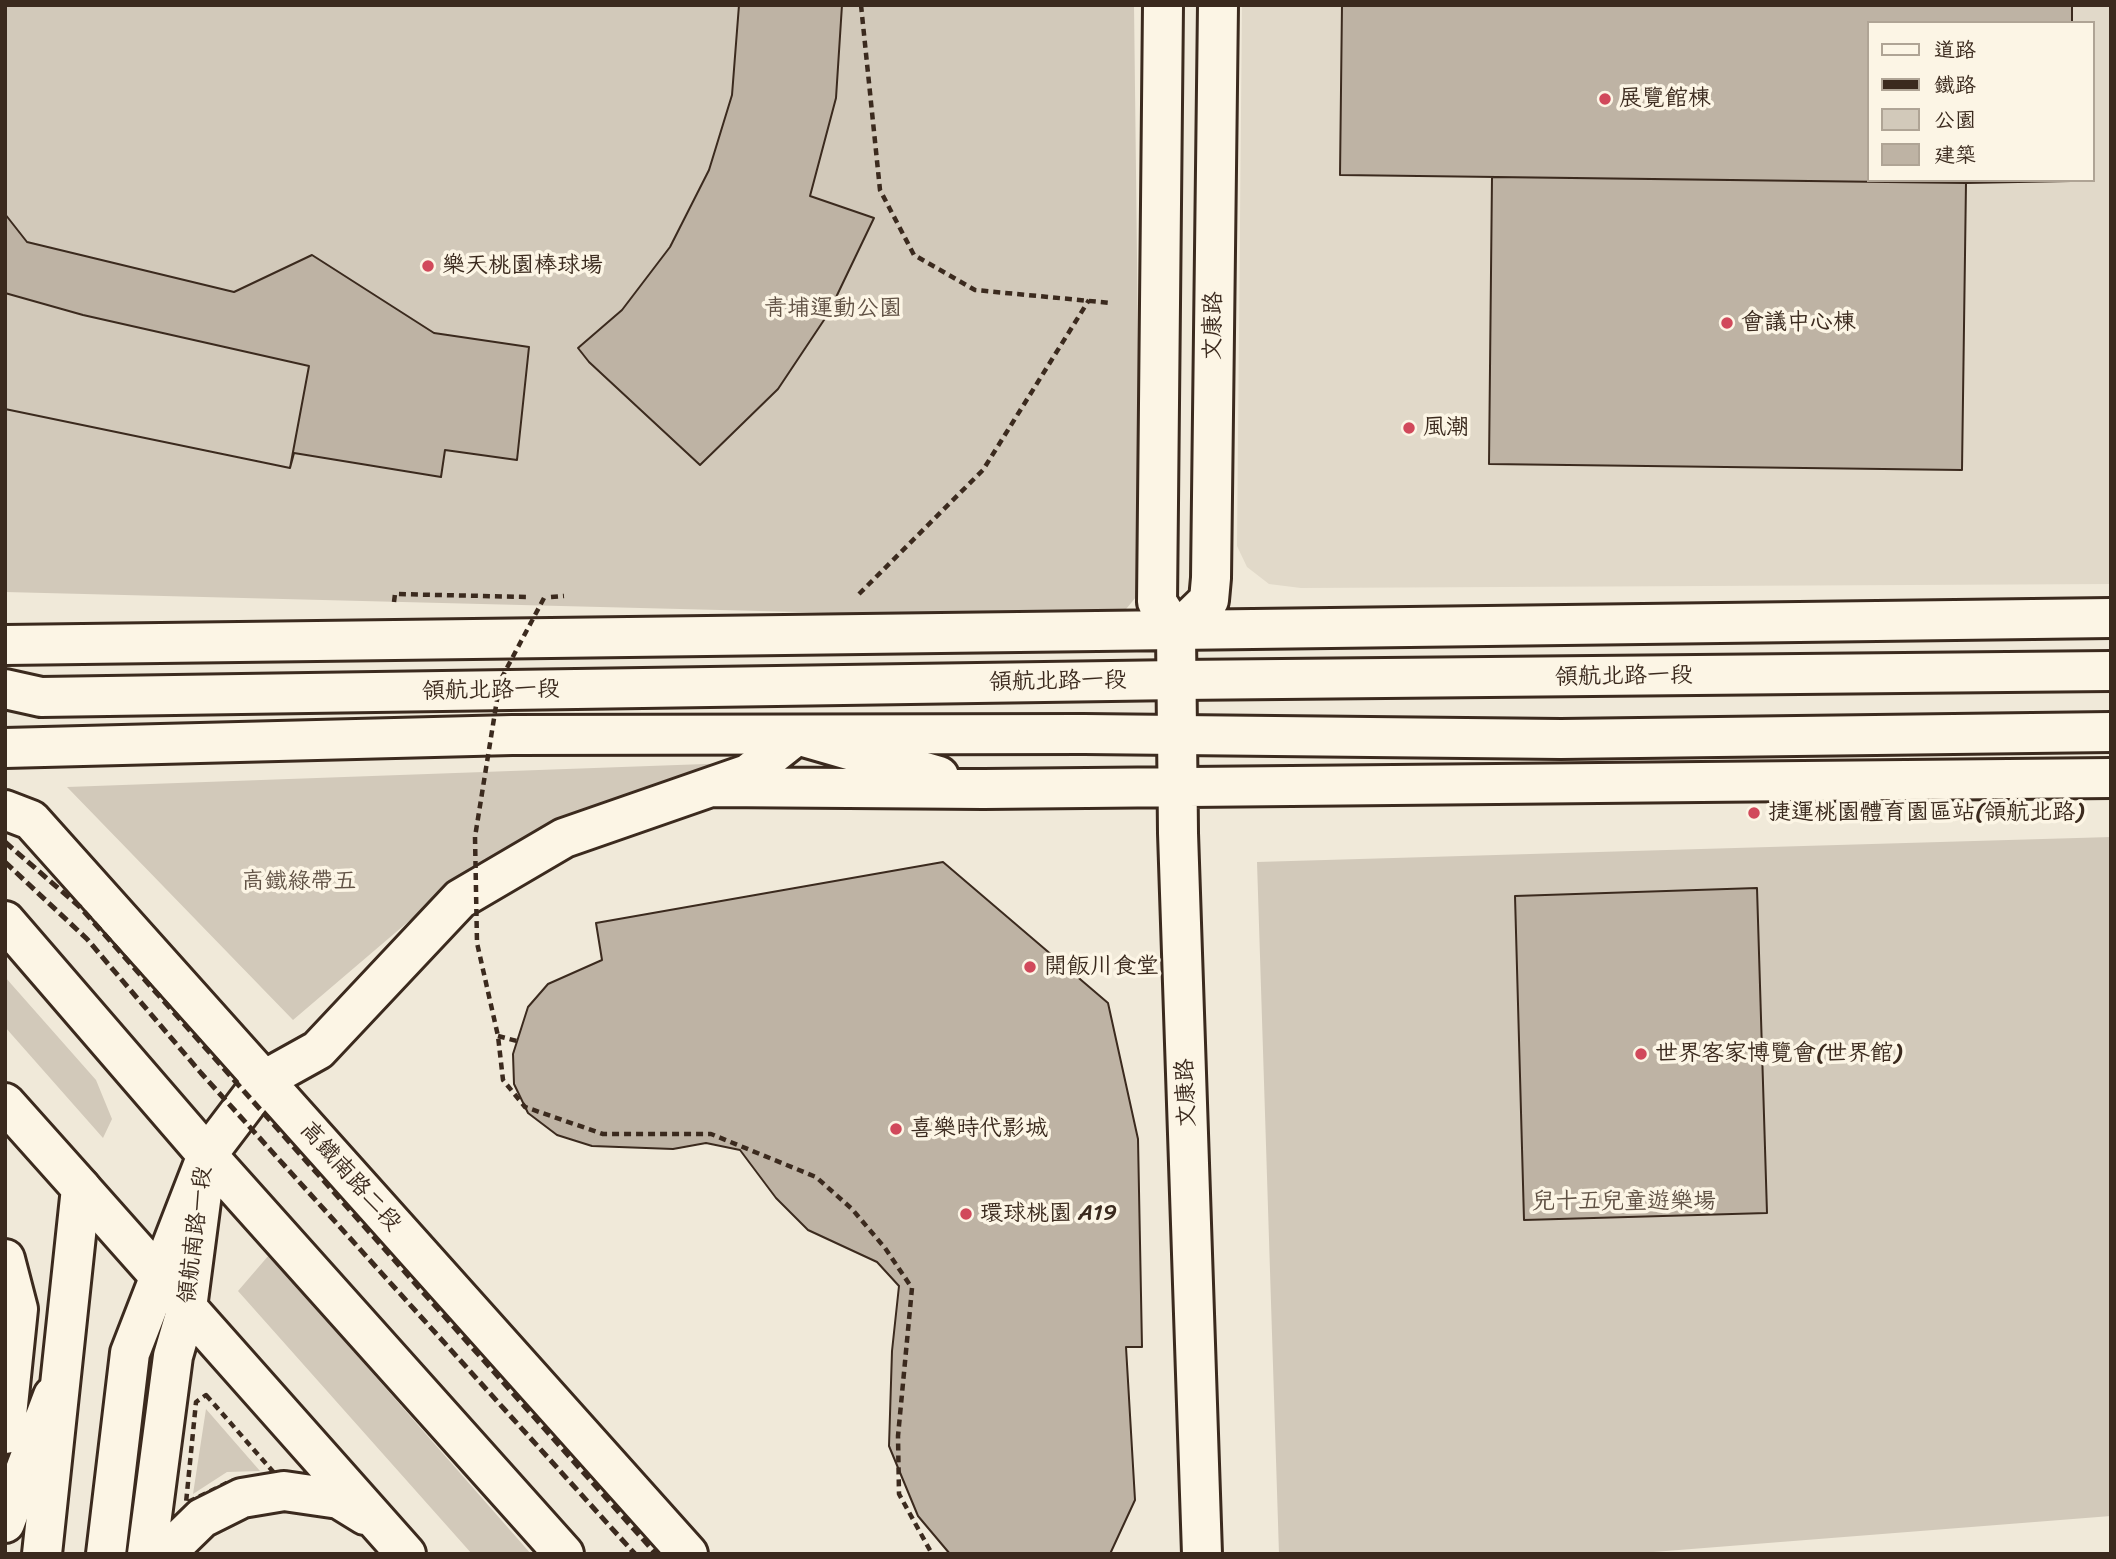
<!DOCTYPE html>
<meta charset="utf-8">
<style>
body{margin:0}
#map{position:relative;width:2116px;height:1559px;overflow:hidden;background:#f0e9d9;font-family:Sriracha,"LXGW WenKai TC",sans-serif}
canvas{display:block}
.frame{position:absolute;inset:0;border:7px solid #3b2a1e;pointer-events:none}
.legend{position:absolute;left:1867px;top:21px;width:228px;height:161px;box-sizing:border-box;background:#fcf5e5;border:2px solid #afa495;margin:0;padding:9px 12px;list-style:none;font-size:21px;color:#3b2a1e}
.legend li{display:flex;align-items:center;gap:14px;height:35px}
.legend b{width:35px;border:2px solid #afa495}
</style>
<div id="map">
<canvas width="2116" height="1559"></canvas>
<div class="frame"></div>
<ul class="legend">
<li><b style="height:9px;background:#fcf5e5"></b>道路</li>
<li><b style="height:9px;background:#3b2a1e"></b>鐵路</li>
<li><b style="height:19px;background:#d2c9ba"></b>公園</li>
<li><b style="height:19px;background:#beb3a4"></b>建築</li>
</ul>
</div>
<script>
const g = document.querySelector('canvas').getContext('2d');
g.lineJoin = 'round';
function fillPath(path, color) {
  g.fillStyle = color;
  g.fill(path, 'evenodd');
}
function stroke(path, color, width, dash) {
  g.strokeStyle = color;
  g.lineWidth = width;
  g.lineCap = dash ? 'butt' : 'round';
  g.setLineDash(dash || []);
  g.stroke(path);
}
function label(font, color, halo, rows, align = 'center') {
  g.font = font + ' Sriracha,"LXGW WenKai TC",sans-serif';
  g.lineWidth = 7;
  g.setLineDash([]);
  g.textBaseline = 'middle';
  g.strokeStyle = halo;
  g.fillStyle = color;
  for (const [text, x, y, turn = 0] of rows) {
    g.save();
    g.translate(x, y);
    g.rotate((+turn || 0) * Math.PI / 180);
    g.textAlign = isNaN(turn) ? turn : align;
    if (halo) g.strokeText(text, 0, 0);
    g.fillText(text, 0, 0);
    g.restore();
  }
}
fillPath(new Path2D(`
 M 1242,5 L 2111,5 L 2111,584 L 1301,588 L 1269,584 L 1247,567 L 1237,546 ZM 1869,23 L 2093,23 L 2093,180 L 1869,180 Z`), '#e1d9c9');
fillPath(new Path2D(`
 M 5,5 L 1134,5 L 1141,591 L 1117,620 L 5,592 Z
 M 733,763 L 436,898 L 293,1020 L 67,787 Z
 M 2111,837 L 2111,1516 L 1628,1554 L 1279,1554 L 1257,862 Z
 M 5,977 L 96,1080 L 112,1119 L 103,1138 L 5,1027 Z
 M 269,1255 L 531,1554 L 472,1554 L 238,1291 Z
 M 206,1409 L 260,1471 L 227,1472 L 193,1494 Z`), '#d2c9ba');
const building = new Path2D(`
 M 739,5 L 842,5 L 836,98 L 810,196 L 874,218 L 828,314 L 778,389 L 700,465 L 589,362 L 578,348 L 622,310 L 670,247 L 709,170 L 732,95 Z
 M 1342,5 L 2072,5 L 2072,23 L 1869,23 L 1869,180 L 2071,181 L 1966,183 L 1340,175 Z
 M 1492,177 L 1966,183 L 1962,470 L 1489,464 Z
 M 5,214 L 27,242 L 234,292 L 312,255 L 434,333 L 529,347 L 517,460 L 445,450 L 441,477 L 294,453 L 290,468 L 5,409 Z
 M 5,293 L 83,315 L 309,366 L 290,468 L 5,409 Z
 M 943,862 L 1108,1003 L 1138,1139 L 1142,1347 L 1126,1347 L 1135,1500 L 1110,1554 L 950,1554 L 918,1516 L 889,1446 L 892,1351 L 899,1286 L 877,1262 L 808,1230 L 776,1198 L 740,1150 L 706,1143 L 673,1149 L 592,1146 L 557,1135 L 528,1113 L 514,1084 L 513,1054 L 528,1007 L 548,984 L 602,960 L 596,923 Z
 M 1757,888 L 1767,1213 L 1524,1220 L 1515,896 Z`);
fillPath(building, '#beb3a4');
stroke(building, '#3b2a1e', 2);
const minor = new Path2D(`
 M 1163,5 L 1157,602 L 1176,632 L 1178,833 L 1202,1554
 M 1176,632 L 1209,600 L 1211,578 L 1218,5
 M 5,645 L 2111,618
 M 713,787 L 984,789 L 2111,778
 M 5,810 L 31,820 L 688,1554
 M 207,1155 L 564,1554
 M 81,1188 L 406,1554
 M 5,1259 L 18,1309 L 5,1434
 M 5,1523 L 53,1396
 M 147,1554 L 173,1356 L 187,1308 L 207,1155 L 264,1080 L 318,1050 L 460,899 L 564,838 L 748,774 L 797,735 L 939,776
 M 165,1554 L 202,1518 L 242,1498 L 284,1491 L 339,1499 L 365,1515`);
const major = new Path2D(`
 M 5,689 L 41,697 L 1178,680 L 2111,671
 M 5,748 L 512,735 L 1084,734 L 1561,739 L 2111,732
 M 5,921 L 207,1155 L 130,1353 L 106,1554
 M 5,1103 L 81,1188 L 42,1554`);
stroke(minor, '#3b2a1e', 44);
stroke(major, '#3b2a1e', 44);
stroke(new Path2D(`
 M 861,5 L 880,190 L 914,255 L 975,290 L 1111,303
 M 859,594 L 983,470 L 1089,300
 M 551,597 L 564,596
 M 394,602 L 395,594 L 528,597
 M 498,1036 L 517,1041
 M 206,1395 L 276,1475 L 231,1481 L 186,1503 L 196,1402 Z`), '#3b2a1e', 4.5, [7, 5]);
stroke(minor, '#fcf5e5', 38);
stroke(major, '#fcf5e5', 38);
stroke(new Path2D(`
 M 5,842 L 80,907 L 656,1554
 M 5,862 L 87,939 L 201,1073 L 635,1554`), '#3b2a1e', 5, [10, 5]);
stroke(new Path2D(`
 M 544,598 L 500,681 L 475,837 L 477,943 L 498,1036 L 503,1080 L 525,1107 L 603,1134 L 711,1134 L 816,1177 L 852,1209 L 885,1248 L 912,1288 L 898,1436 L 899,1494 L 932,1554`), '#3b2a1e', 4.5, [7, 5]);
for (const [x, y, r, color] of [
 [1605,99,7,"#d1495b"],
 [428,266,7,"#d1495b"],
 [1727,323,7,"#d1495b"],
 [1409,428,7,"#d1495b"],
 [1754,813,7,"#d1495b"],
 [1030,967,7,"#d1495b"],
 [1641,1054,7,"#d1495b"],
 [896,1129,7,"#d1495b"],
 [966,1214,7,"#d1495b"]
]) {
  const dot = new Path2D();
  dot.arc(x, y, r, 0, 2 * Math.PI);
  g.fillStyle = color;
  g.fill(dot);
  stroke(dot, '#fcf5e5', 2.5);
}
label('23px', '#3b2a1e', '#fcf5e5', [
 ["展覽館棟",1619,99],
 ["樂天桃園棒球場",442,266],
 ["會議中心棟",1741,323],
 ["風潮",1423,428],
 ["捷運桃園體育園區站(領航北路)",1768,813],
 ["開飯川食堂",1044,967],
 ["世界客家博覽會(世界館)",1655,1054],
 ["喜樂時代影城",910,1129],
 ["環球桃園 A19",980,1214]
], 'left');
label('23px', '#615245', '#fcf5e5', [
 ["青埔運動公園",833,309],
 ["高鐵綠帶五",299,882],
 ["兒十五兒童遊樂場",1624,1202]
]);
label('23px', '#3b2a1e', '#fcf5e5', [
 ["文康路",1214,326,-89],
 ["領航北路一段",1624,677,-1],
 ["領航北路一段",1058,682,-1],
 ["領航北路一段",491,691,-1],
 ["文康路",1187,1093,-92],
 ["高鐵南路二段",350,1177,48],
 ["領航南路一段",196,1235,-83]
]);
</script>
